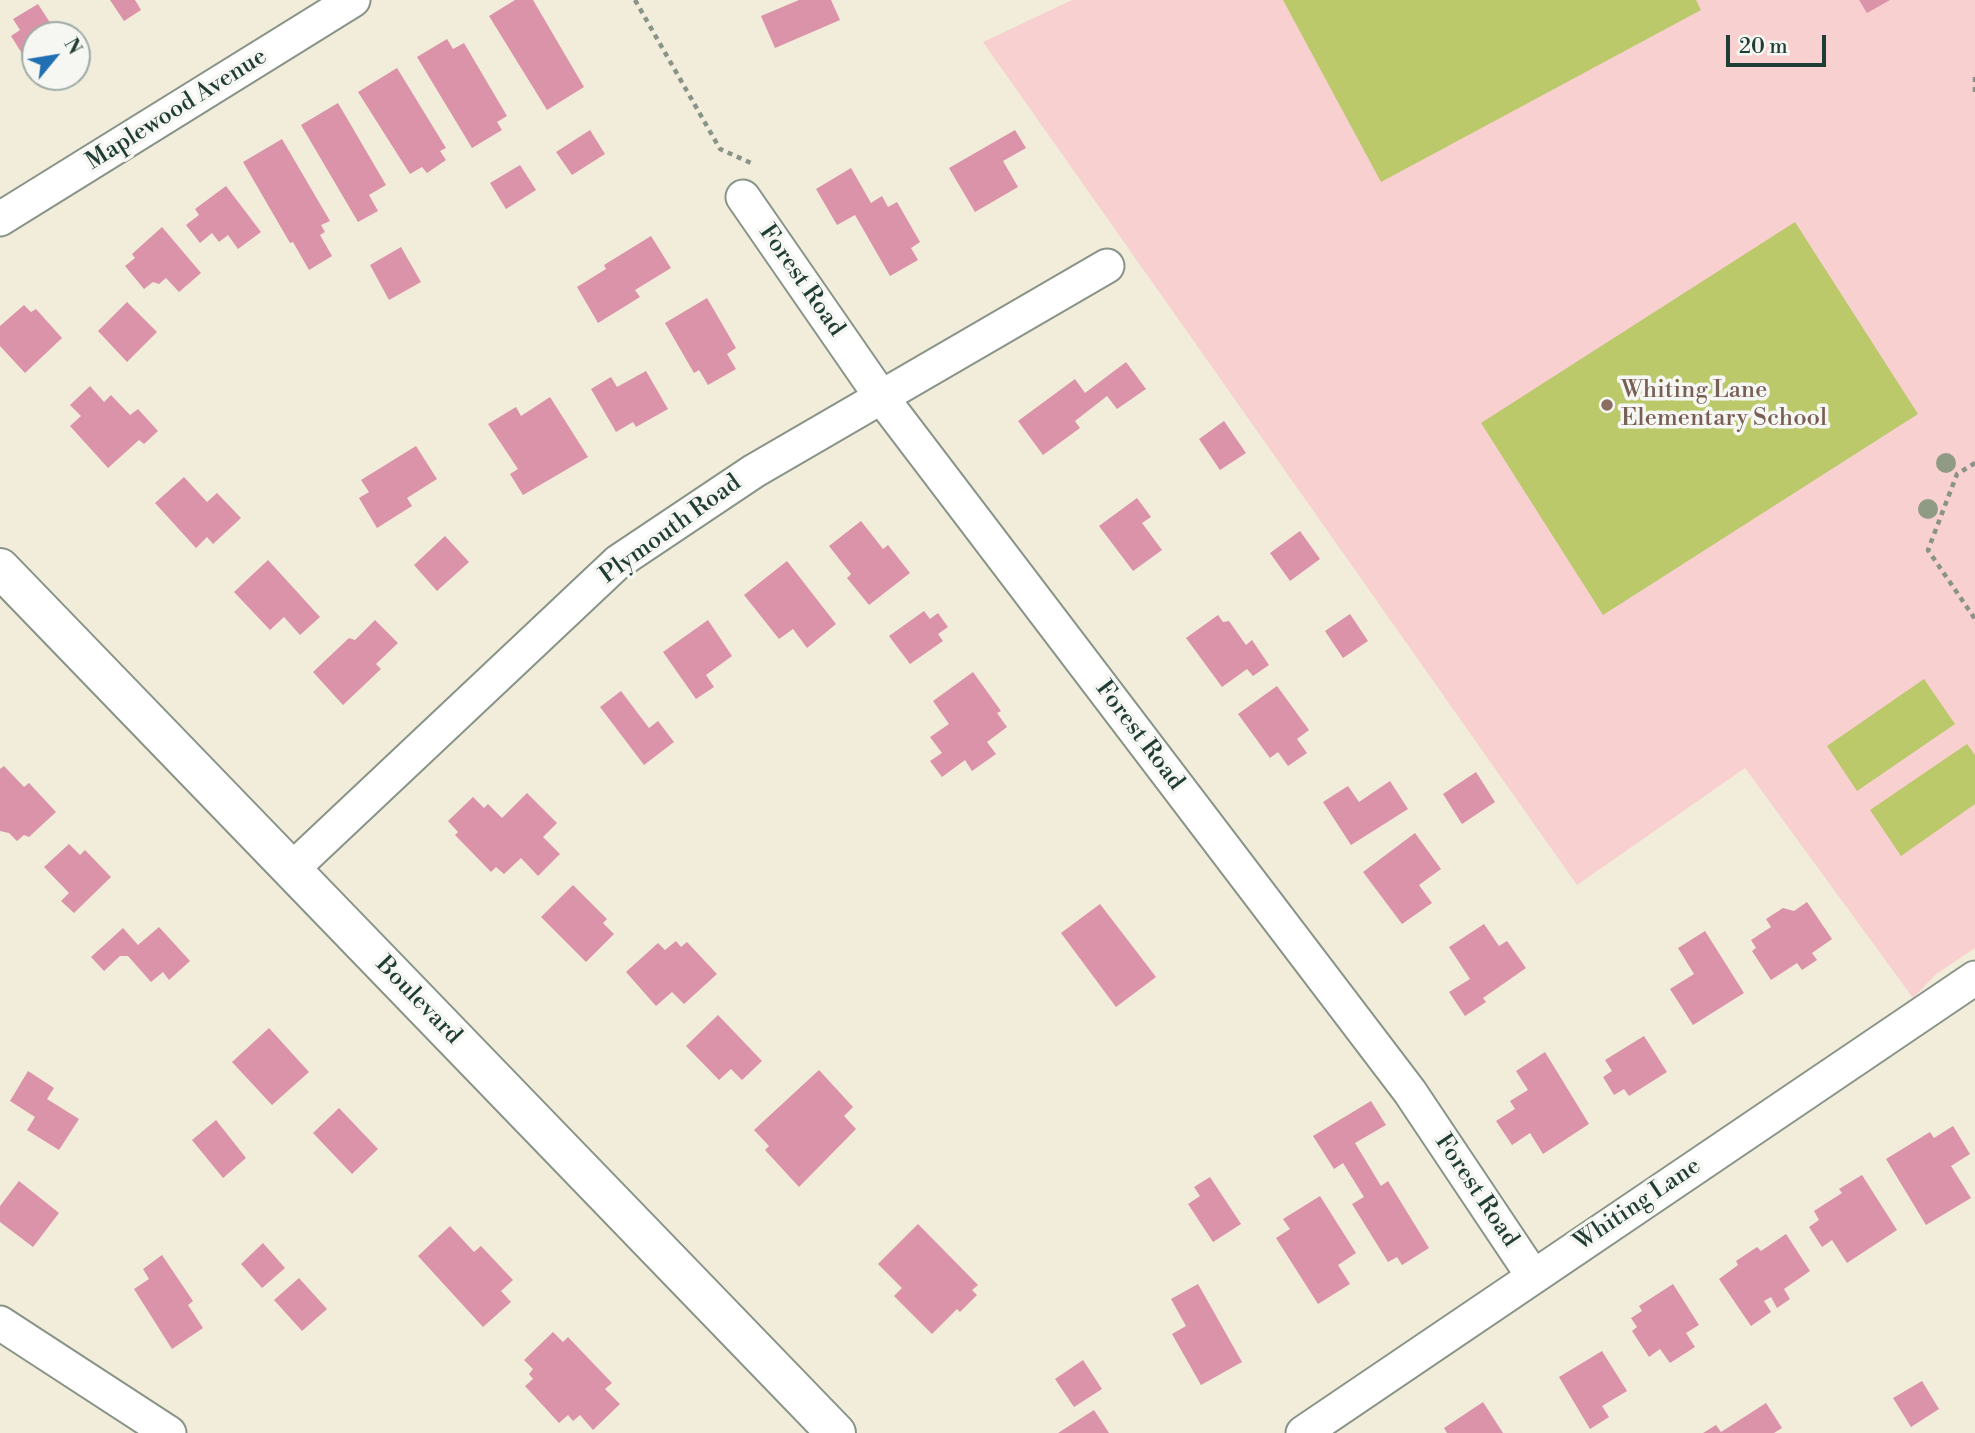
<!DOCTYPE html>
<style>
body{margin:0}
#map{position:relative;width:1975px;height:1433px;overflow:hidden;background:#f2ecda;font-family:"Libre Bodoni",serif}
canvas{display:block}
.north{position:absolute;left:21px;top:21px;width:70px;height:70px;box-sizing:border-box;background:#f6f6f2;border:2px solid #a0aca6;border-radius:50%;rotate:60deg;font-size:19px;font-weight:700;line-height:28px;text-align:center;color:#1f3d34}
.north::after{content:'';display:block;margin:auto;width:24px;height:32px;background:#1f6fb2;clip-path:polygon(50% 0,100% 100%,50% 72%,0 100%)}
.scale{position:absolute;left:1726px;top:35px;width:100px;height:32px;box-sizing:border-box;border:4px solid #1f3d34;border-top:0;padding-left:9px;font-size:21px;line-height:24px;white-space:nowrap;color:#1f3d34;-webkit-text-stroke:5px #f6f6f2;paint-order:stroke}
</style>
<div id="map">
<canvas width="1975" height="1433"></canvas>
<div class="north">N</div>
<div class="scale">20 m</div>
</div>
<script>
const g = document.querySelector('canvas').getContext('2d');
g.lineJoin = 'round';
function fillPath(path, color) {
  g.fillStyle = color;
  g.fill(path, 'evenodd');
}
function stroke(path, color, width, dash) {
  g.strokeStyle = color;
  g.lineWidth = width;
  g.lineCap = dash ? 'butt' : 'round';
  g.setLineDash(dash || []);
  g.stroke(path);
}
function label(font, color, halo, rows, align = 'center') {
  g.font = font + ' "Libre Bodoni",serif';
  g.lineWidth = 7;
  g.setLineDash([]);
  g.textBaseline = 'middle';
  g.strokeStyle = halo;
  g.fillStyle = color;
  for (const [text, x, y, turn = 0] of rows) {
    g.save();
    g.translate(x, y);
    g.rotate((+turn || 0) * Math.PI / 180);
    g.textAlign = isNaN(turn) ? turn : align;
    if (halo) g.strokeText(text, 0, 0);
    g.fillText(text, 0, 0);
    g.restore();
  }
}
fillPath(new Path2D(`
 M 1072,0 L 1975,0 L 1975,948 L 1935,975 L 1913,998 L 1745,768 L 1577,885 L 983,42 Z`), '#f7d0cf');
fillPath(new Path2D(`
 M 1283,0 L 1696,0 L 1701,10 L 1381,182 Z
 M 1795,222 L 1918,414 L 1603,615 L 1481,423 Z
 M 1924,679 L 1955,724 L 1857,791 L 1827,746 Z
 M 1967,744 L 1975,755 L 1975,804 L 1901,856 L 1870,810 Z`), '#bbc96b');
fillPath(new Path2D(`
 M 110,0 L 135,0 L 141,10 L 124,21 Z
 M 515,0 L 533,0 L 584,87 L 547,110 L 489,16 Z
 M 799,0 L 831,0 L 840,20 L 775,48 L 761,16 Z
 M 1859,0 L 1890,0 L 1867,13 Z
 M 38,4 L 58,35 L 35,35 L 33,71 L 11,36 L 20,30 L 13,19 Z
 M 447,39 L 453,49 L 464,43 L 507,116 L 497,122 L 502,130 L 472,148 L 417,57 Z
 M 397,68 L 446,148 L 440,151 L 446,160 L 427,173 L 422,167 L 410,174 L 358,92 Z
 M 338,103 L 386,185 L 369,195 L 378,211 L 358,222 L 301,125 Z
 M 590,130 L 605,154 L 572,175 L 556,152 Z
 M 1015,130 L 1026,148 L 1003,161 L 1018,187 L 975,212 L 949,168 Z
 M 282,139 L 330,221 L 321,225 L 325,232 L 320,235 L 332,256 L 309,270 L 293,242 L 290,243 L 243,162 Z
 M 520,165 L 536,190 L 506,209 L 490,183 Z
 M 851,168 L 871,203 L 882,196 L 888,207 L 897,202 L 920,242 L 911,248 L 918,260 L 890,276 L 855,215 L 837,225 L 816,189 Z
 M 226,186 L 261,232 L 238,249 L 228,235 L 219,242 L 212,233 L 200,243 L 186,225 L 199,215 L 195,209 Z
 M 162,227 L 201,273 L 179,292 L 166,278 L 159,284 L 153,282 L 144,289 L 125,266 L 135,258 L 132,254 Z
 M 651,236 L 671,268 L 635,290 L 640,297 L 598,323 L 577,287 L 606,269 L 604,265 Z
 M 401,247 L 421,282 L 389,300 L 370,265 Z
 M 707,298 L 736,348 L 727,354 L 736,369 L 708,385 L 699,370 L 694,373 L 665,323 Z
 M 127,302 L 157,332 L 127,362 L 98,331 Z
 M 24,305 L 31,312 L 36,309 L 62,338 L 25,373 L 0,346 L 0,326 Z
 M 1126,362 L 1146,389 L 1117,409 L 1107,396 L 1075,421 L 1080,428 L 1043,455 L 1018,421 L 1075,379 L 1085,393 Z
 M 646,371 L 668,409 L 636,427 L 633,422 L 616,432 L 591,389 L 611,377 L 617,387 Z
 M 90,386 L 104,402 L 111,395 L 130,415 L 138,409 L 158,431 L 144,444 L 139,440 L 108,468 L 70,426 L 81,416 L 70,405 Z
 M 550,397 L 588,457 L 523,495 L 510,474 L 518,469 L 488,424 L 516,407 L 521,416 Z
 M 1224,421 L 1246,453 L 1220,470 L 1199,439 Z
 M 416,446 L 437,479 L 407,498 L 412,506 L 377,528 L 359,498 L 369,492 L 361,480 Z
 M 184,477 L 207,502 L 217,493 L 241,518 L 213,544 L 207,537 L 196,548 L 155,503 Z
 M 1137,498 L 1151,517 L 1142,523 L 1162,550 L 1133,571 L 1099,526 Z
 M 861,521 L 883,549 L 888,545 L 910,573 L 869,605 L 847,578 L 851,574 L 829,546 Z
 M 1300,531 L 1320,559 L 1290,581 L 1270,553 Z
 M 445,536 L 469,562 L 437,591 L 414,565 Z
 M 268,560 L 320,617 L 300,635 L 284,617 L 270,630 L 234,592 Z
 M 787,561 L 836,624 L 807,648 L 793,629 L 779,639 L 744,595 Z
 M 924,611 L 930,619 L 938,613 L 948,627 L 938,634 L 943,641 L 910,664 L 889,636 Z
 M 1350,614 L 1368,641 L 1343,658 L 1325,631 Z
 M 1218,615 L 1223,622 L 1229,621 L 1246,645 L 1252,640 L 1269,665 L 1253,676 L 1247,669 L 1222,687 L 1186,638 Z
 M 375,620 L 398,643 L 376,664 L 381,669 L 343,705 L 313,672 L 349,638 L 355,640 Z
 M 708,620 L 732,656 L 706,675 L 714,687 L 696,699 L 663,652 Z
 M 973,672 L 1001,711 L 997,713 L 1007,727 L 987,742 L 996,754 L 972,771 L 965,760 L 942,777 L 930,761 L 942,753 L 930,737 L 949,724 L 933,701 Z
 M 1277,686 L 1309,730 L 1297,739 L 1307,753 L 1288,766 L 1278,752 L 1270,758 L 1238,714 Z
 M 621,691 L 649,728 L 658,721 L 674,742 L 644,765 L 600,707 Z
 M 4,766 L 24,787 L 29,783 L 56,812 L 29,837 L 24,835 L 17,841 L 9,833 L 0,831 L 0,769 Z
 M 1476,772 L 1495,802 L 1462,824 L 1443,794 Z
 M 1390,781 L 1408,809 L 1351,845 L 1323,802 L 1348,786 L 1359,802 Z
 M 527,793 L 557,823 L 543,837 L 560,854 L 538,876 L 521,858 L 504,874 L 496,867 L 491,872 L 455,835 L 458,832 L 448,821 L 473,797 L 484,808 L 488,804 L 502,818 Z
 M 1415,833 L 1441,869 L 1419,885 L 1432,903 L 1402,924 L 1363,872 Z
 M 69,844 L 80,855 L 85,850 L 111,877 L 74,913 L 61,901 L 69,893 L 44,867 Z
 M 573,885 L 607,919 L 603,923 L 614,934 L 586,962 L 541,917 Z
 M 1807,902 L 1832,939 L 1812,953 L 1817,960 L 1802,970 L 1797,963 L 1771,980 L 1752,951 L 1756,948 L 1751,940 L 1771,927 L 1766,919 L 1783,908 L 1794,911 Z
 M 1100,904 L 1156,977 L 1116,1007 L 1061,933 Z
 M 1484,924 L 1499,946 L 1507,941 L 1526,968 L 1483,998 L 1486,1002 L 1465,1016 L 1449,992 L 1470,979 L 1449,947 Z
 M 159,927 L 190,961 L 169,980 L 163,972 L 151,982 L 128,956 L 120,956 L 104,971 L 91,957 L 123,928 L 138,945 Z
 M 1705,931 L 1744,993 L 1693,1025 L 1670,989 L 1694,974 L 1678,948 Z
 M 676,941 L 681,947 L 687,942 L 717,974 L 684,1004 L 672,992 L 656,1006 L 626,972 L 658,943 L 665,950 Z
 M 718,1015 L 762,1061 L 742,1080 L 731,1069 L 719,1080 L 686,1046 Z
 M 269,1028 L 309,1072 L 272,1105 L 232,1062 Z
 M 1644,1036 L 1667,1072 L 1629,1096 L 1624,1089 L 1614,1095 L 1603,1077 L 1612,1071 L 1605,1060 Z
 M 1545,1052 L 1589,1124 L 1543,1154 L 1530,1133 L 1512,1145 L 1496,1121 L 1515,1109 L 1510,1101 L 1528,1090 L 1516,1071 Z
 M 819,1070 L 853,1107 L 844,1116 L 856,1129 L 799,1187 L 765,1150 L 769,1146 L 754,1130 Z
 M 28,1071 L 54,1088 L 47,1099 L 79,1119 L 59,1150 L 27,1130 L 35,1117 L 10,1101 Z
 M 1371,1101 L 1386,1125 L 1355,1143 L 1381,1186 L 1388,1181 L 1429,1248 L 1402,1265 L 1397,1257 L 1388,1262 L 1352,1204 L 1364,1197 L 1343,1163 L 1334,1169 L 1313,1136 Z
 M 339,1108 L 378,1149 L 352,1174 L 313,1133 Z
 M 216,1120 L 246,1158 L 223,1178 L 192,1140 Z
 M 1953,1126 L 1970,1154 L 1951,1166 L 1971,1198 L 1926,1225 L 1886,1159 L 1930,1132 L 1934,1138 Z
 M 1862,1175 L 1897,1230 L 1847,1263 L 1832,1240 L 1822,1247 L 1809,1227 L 1819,1220 L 1814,1211 L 1842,1193 L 1839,1189 Z
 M 1210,1177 L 1241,1224 L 1213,1242 L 1188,1204 L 1200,1196 L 1194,1187 Z
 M 19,1181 L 59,1213 L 33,1247 L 0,1222 L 0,1206 Z
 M 1320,1196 L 1356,1253 L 1338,1265 L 1350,1284 L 1318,1304 L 1276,1238 L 1290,1229 L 1283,1219 Z
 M 918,1224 L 978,1285 L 972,1290 L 977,1295 L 960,1312 L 957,1309 L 932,1334 L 894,1296 L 902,1288 L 878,1264 Z
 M 450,1226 L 474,1252 L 481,1246 L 513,1280 L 501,1291 L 511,1302 L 483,1327 L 418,1256 Z
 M 1786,1234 L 1810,1271 L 1784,1289 L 1790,1299 L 1777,1308 L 1771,1297 L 1764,1301 L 1771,1312 L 1751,1326 L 1719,1279 L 1738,1265 L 1736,1261 L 1757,1247 L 1761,1251 Z
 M 263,1243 L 285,1268 L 262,1288 L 241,1264 Z
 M 162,1255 L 193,1301 L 188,1305 L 203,1328 L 172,1349 L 134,1289 L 149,1279 L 143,1269 Z
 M 299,1278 L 327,1309 L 302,1331 L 274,1300 Z
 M 1198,1284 L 1242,1362 L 1201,1385 L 1172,1334 L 1186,1326 L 1171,1299 Z
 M 1673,1284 L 1699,1325 L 1686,1333 L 1695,1347 L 1670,1363 L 1660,1349 L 1649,1357 L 1632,1331 L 1637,1327 L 1631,1318 L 1642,1311 L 1639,1306 Z
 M 553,1332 L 563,1342 L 568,1337 L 612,1383 L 605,1389 L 620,1404 L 593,1430 L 580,1415 L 573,1421 L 568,1415 L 559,1423 L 525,1386 L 533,1379 L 529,1374 L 533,1369 L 524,1360 Z
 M 1602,1351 L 1627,1391 L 1602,1406 L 1609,1417 L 1590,1429 L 1559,1377 Z
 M 1083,1360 L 1102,1389 L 1074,1407 L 1055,1379 Z
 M 1922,1381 L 1939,1409 L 1911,1427 L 1893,1398 Z
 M 1483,1402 L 1503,1433 L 1447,1433 L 1444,1428 Z
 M 1766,1403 L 1782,1428 L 1774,1433 L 1703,1433 L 1716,1425 L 1721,1432 Z
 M 1094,1410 L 1109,1433 L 1058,1433 Z`), '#db93a9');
const street = new Path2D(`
 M 743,197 L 882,398 L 1410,1092 L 1533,1276
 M 0,219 L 353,0
 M 291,870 L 618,562 L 754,471 L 1107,266
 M 0,1323 L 169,1433
 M 1303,1433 L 1975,978`);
const secondary = new Path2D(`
 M 0,568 L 836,1433`);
stroke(street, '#889487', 37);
stroke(secondary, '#889487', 42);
stroke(new Path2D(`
 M 635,0 L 720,149 L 751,163
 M 1975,77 L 1975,95
 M 1975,463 L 1957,474 L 1928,550 L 1975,619`), '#889487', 4.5, [5, 5]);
stroke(street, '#fff', 33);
stroke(secondary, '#fff', 38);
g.fillStyle = '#8f9b85';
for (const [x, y] of [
 [1946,463],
 [1928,509]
]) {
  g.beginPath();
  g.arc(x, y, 10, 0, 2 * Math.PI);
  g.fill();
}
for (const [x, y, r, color] of [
 [1607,405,7,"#8d6e63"]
]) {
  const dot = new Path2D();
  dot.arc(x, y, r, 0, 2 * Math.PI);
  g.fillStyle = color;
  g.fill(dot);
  stroke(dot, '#f6f6f2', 2.5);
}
label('24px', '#1f3d34', '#f6f6f2', [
 ["Maplewood Avenue",177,110,-32],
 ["Forest Road",801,281,55],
 ["Plymouth Road",671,530,-36],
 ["Forest Road",1139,736,53],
 ["Boulevard",418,1001,46],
 ["Forest Road",1476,1191,56],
 ["Whiting Lane",1638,1205,-34]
]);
label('24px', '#785e54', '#f6f6f2', [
 ["Whiting Lane",1621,391],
 ["Elementary School",1621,419]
], 'left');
</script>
